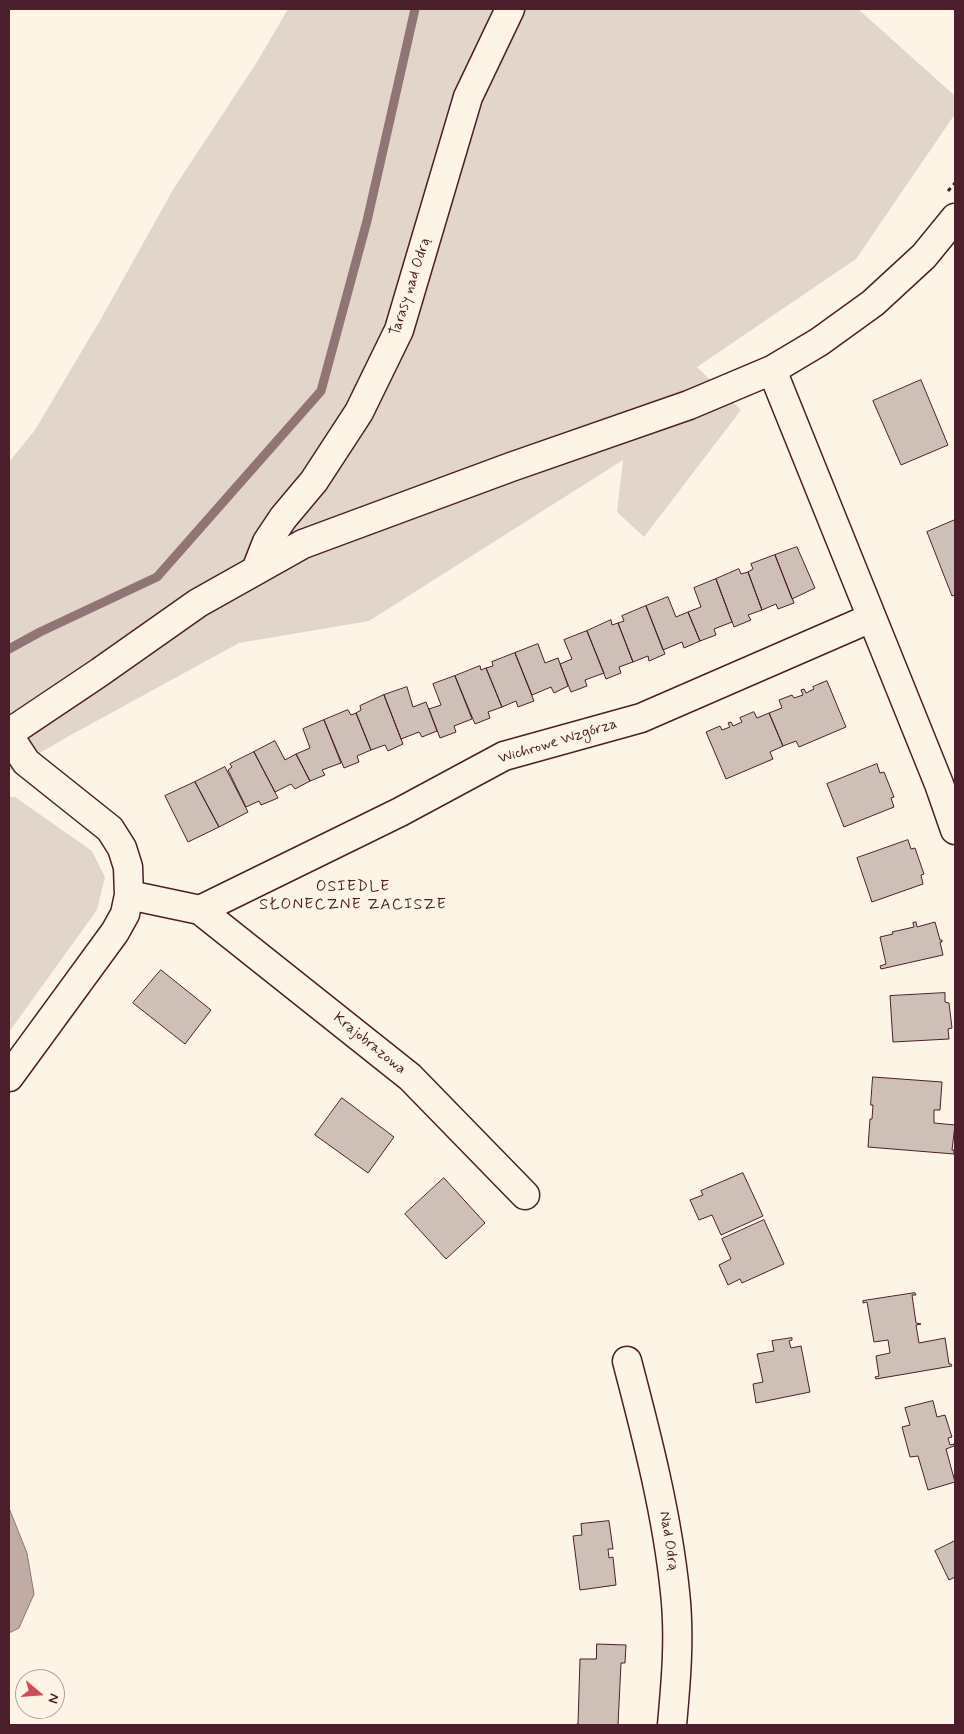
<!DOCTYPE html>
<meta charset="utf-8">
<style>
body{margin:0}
#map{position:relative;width:964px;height:1734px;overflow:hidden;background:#fcf5e5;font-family:Mynerve,sans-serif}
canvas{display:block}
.frame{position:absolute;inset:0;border:10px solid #4a1f2b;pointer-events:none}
.north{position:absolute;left:15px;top:1669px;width:50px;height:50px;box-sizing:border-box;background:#fcf5e5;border:1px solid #b59f9b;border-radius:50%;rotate:108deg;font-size:14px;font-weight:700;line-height:20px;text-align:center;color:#4a1f2b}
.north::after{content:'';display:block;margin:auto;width:18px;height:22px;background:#d1495b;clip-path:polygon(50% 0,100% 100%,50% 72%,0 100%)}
</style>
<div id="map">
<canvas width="964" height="1734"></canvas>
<div class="frame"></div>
<div class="north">N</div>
</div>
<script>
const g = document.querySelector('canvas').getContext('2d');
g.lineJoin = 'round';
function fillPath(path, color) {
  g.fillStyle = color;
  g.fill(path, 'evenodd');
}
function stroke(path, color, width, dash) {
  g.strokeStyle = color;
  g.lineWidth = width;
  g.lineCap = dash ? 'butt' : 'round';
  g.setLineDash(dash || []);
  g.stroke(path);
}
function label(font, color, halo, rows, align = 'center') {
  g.font = font + ' Mynerve,sans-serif';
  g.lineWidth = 4;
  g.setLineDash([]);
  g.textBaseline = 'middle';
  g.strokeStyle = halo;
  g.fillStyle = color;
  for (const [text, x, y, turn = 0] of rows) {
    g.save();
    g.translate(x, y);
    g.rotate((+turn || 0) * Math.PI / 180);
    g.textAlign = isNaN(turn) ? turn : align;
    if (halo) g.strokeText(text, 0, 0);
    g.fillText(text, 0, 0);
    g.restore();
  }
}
fillPath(new Path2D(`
 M 288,9 L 858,9 L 955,96 L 955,114 L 856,259 L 697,367 L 741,410 L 644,537 L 617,512 L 623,460 L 369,621 L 239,643 L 69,736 L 9,771 L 9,462 L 35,430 L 102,317 L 174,188 L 257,62 Z
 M 9,797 L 15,797 L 92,851 L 105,877 L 97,910 L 9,1032 Z`), '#e2d5ca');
const water = new Path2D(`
 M 9,1508 L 27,1553 L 34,1594 L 19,1628 L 9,1633 Z`);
fillPath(water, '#c0aca5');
stroke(water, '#917474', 1);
stroke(new Path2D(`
 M 9,649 L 40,632 L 157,577 L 321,391 L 367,221 L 415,9`), '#917474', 9);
const building = new Path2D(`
 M 921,380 L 948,445 L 901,465 L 873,401 Z
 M 955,520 L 955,595 L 952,596 L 927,532 Z
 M 797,547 L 815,588 L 792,599 L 775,555 Z
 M 775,555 L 794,603 L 778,609 L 776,604 L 762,610 L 748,572 L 753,569 L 751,564 Z
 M 739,569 L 741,574 L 748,572 L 762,610 L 748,615 L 751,620 L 734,627 L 716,579 Z
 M 716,579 L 732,622 L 714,629 L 716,635 L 700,641 L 688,612 L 701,607 L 694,588 Z
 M 668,597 L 676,617 L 688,612 L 700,641 L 684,648 L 682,642 L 663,650 L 646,606 Z
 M 646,606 L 665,654 L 649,661 L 648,656 L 633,662 L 618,623 L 624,621 L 622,616 Z
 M 611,620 L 612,625 L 618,623 L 633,662 L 619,667 L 621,673 L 606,679 L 587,631 Z
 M 587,631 L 604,673 L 585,680 L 587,686 L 571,692 L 560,664 L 572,659 L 564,640 Z
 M 538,644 L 545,663 L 558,658 L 568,686 L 554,693 L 551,687 L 532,695 L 515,653 Z
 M 515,653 L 534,701 L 518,707 L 516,701 L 502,707 L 486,668 L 493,666 L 492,662 Z
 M 480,666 L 481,670 L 486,668 L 502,707 L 488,712 L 490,718 L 475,724 L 455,676 Z
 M 455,676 L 472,719 L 454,726 L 456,732 L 440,738 L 429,709 L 441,705 L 433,684 Z
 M 827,681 L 846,727 L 799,747 L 796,741 L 783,746 L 769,713 L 782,708 L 779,700 L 792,695 L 794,698 L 803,695 L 801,690 L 804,689 L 806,693 L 814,689 L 813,687 Z
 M 407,687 L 413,707 L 426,702 L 437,731 L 422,737 L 419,732 L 401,739 L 384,695 Z
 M 384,695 L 403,744 L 388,751 L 385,745 L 371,750 L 356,713 L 361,710 L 360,706 Z
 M 348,710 L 351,715 L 356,713 L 371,750 L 357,756 L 359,762 L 344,768 L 324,720 Z
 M 754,712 L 757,718 L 769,713 L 783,746 L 770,752 L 773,759 L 726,779 L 706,732 L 720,726 L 722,730 L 730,727 L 728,723 L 731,722 L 733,726 L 742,722 L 740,718 Z
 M 324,720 L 341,763 L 322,770 L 325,775 L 310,781 L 296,754 L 310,748 L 303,729 Z
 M 275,741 L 285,760 L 296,754 L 310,781 L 295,789 L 291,784 L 275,792 L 254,752 Z
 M 254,752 L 278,798 L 261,805 L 259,801 L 246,807 L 228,770 L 232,767 L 230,764 Z
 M 877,764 L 880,773 L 884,772 L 894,797 L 891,798 L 894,807 L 844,827 L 827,784 Z
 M 225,767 L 248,812 L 219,827 L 195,782 Z
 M 195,782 L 219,827 L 188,842 L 165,796 Z
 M 908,840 L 911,849 L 915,848 L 924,874 L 921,875 L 923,884 L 872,902 L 857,858 Z
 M 916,922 L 917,927 L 935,922 L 940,940 L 942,940 L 942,942 L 940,942 L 943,955 L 881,969 L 880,966 L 886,964 L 880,937 L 893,934 L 892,932 L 914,927 L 913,923 Z
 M 161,970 L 211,1010 L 185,1044 L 133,1003 Z
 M 945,993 L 945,1002 L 949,1003 L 952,1028 L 948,1029 L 949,1039 L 893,1042 L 890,996 Z
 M 873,1077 L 942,1082 L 940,1110 L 934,1110 L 934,1123 L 955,1125 L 952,1150 L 954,1150 L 954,1154 L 868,1147 L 870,1119 L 872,1119 L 873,1105 L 871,1105 Z
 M 342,1098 L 394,1137 L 368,1173 L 315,1135 Z
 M 743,1173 L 763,1216 L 721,1235 L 712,1215 L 699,1220 L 690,1200 L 703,1195 L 701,1191 Z
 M 444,1178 L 485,1223 L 446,1259 L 405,1214 Z
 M 764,1220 L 784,1264 L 742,1283 L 740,1279 L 728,1285 L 719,1265 L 731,1259 L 722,1239 Z
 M 915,1293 L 916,1295 L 912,1295 L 916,1323 L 921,1324 L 916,1325 L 919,1343 L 945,1338 L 949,1364 L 951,1364 L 952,1366 L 876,1379 L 875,1377 L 879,1376 L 876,1356 L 890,1353 L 888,1340 L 874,1342 L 867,1302 L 863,1303 L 863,1301 Z
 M 792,1338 L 792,1340 L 789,1341 L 791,1348 L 801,1346 L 810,1392 L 756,1403 L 753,1384 L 763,1382 L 757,1354 L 774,1351 L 772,1341 Z
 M 933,1401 L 937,1417 L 945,1415 L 952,1437 L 948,1438 L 950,1445 L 954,1444 L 954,1446 L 946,1449 L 955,1482 L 928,1490 L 918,1456 L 910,1457 L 902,1427 L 910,1425 L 905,1408 Z
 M 609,1521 L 613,1549 L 608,1549 L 609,1558 L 613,1557 L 616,1585 L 580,1590 L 573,1536 L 582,1535 L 581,1524 Z
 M 955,1541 L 955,1577 L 949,1580 L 935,1551 Z
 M 597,1644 L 626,1645 L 625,1663 L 621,1663 L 618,1725 L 573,1725 L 578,1724 L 580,1659 L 596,1659 Z`);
fillPath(building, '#cfc0b7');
stroke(building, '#4a1f2b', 1);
const minor = new Path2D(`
 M 772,370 L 939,784 L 955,830
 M 256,570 L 267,542 L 283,518 L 314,481 L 359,412 L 399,330 L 468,97 L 510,9
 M 9,733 L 100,672 L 198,603 L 303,544 L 511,467 L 689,405 L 772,370 L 819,342 L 873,303 L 924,256 L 955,218
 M 9,736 L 26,762 L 110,829 L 122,848 L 128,867 L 129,895 L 125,914 L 115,932 L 9,1077
 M 129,895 L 200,910 L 410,1077 L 525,1195
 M 200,910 L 400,812 L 504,756 L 641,718 L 871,618
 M 627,1361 C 647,1437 667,1514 675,1592 C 680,1637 676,1681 672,1725`);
stroke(minor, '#4a1f2b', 31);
stroke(new Path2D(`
 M 948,191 L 955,183`), '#4a1f2b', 3, [4, 4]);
stroke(minor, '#fcf5e5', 28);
label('15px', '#4a1f2b', '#fcf5e5', [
 ["Tarasy nad Odrą",411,287,-72],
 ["Wichrowe Wzgórza",558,742,-17],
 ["Krajobrazowa",369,1044,39],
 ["Nad Odrą",668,1541,81]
]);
g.letterSpacing = '1px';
label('16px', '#4a1f2b', '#fcf5e5', [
 ["OSIEDLE",353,888],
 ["SŁONECZNE ZACISZE",353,906]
]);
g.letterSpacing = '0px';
</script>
